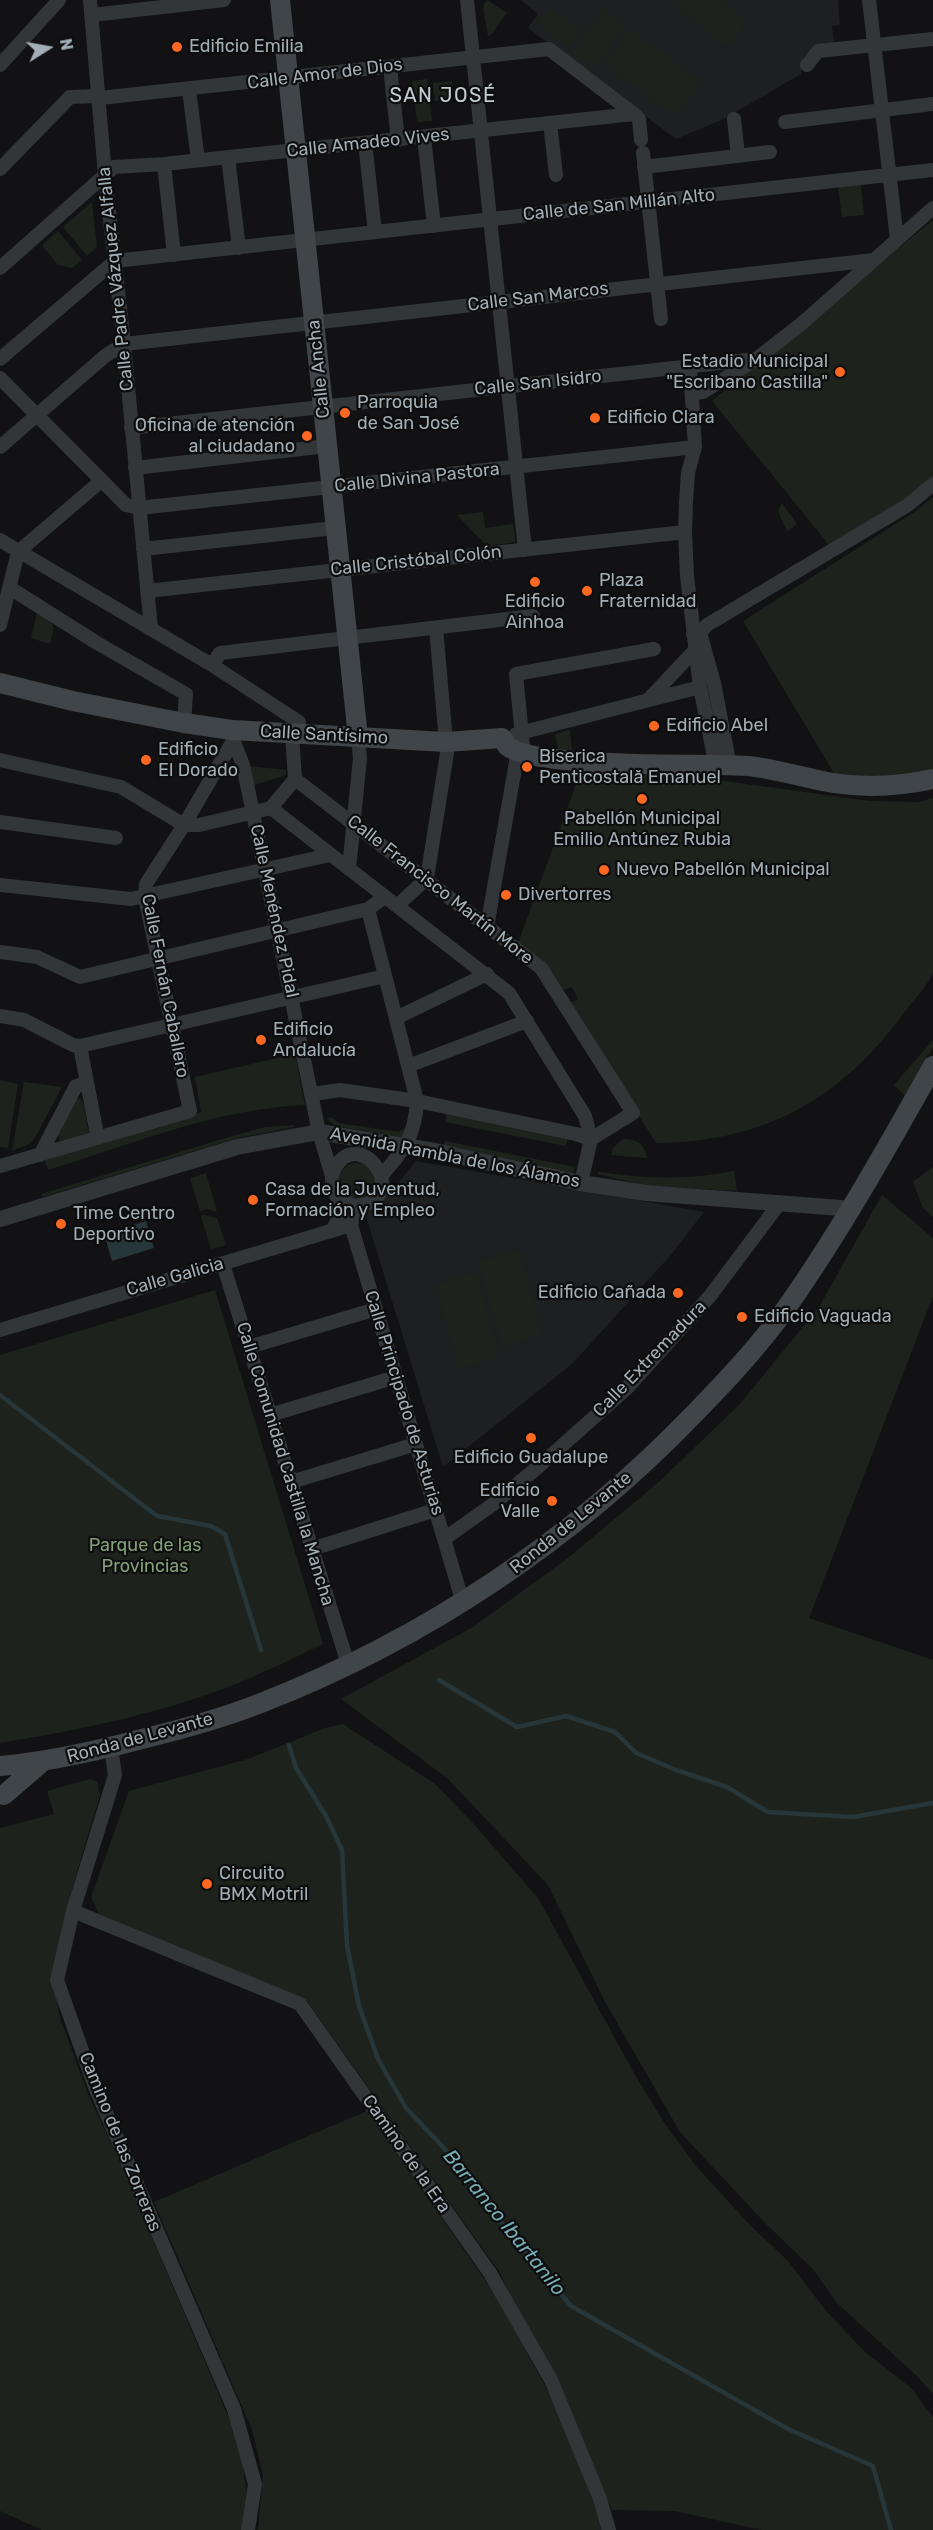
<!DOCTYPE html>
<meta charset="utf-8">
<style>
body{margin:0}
#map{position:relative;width:933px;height:2530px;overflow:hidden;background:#121214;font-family:Rubik,sans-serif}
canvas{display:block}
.north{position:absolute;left:18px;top:18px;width:60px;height:60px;-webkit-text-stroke:4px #0d0d0e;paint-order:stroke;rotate:79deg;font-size:16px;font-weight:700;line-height:24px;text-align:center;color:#a2aeb5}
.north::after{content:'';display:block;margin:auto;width:21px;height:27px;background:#a2aeb5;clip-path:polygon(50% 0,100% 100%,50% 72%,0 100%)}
</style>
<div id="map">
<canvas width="933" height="2530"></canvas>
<div class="north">N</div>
</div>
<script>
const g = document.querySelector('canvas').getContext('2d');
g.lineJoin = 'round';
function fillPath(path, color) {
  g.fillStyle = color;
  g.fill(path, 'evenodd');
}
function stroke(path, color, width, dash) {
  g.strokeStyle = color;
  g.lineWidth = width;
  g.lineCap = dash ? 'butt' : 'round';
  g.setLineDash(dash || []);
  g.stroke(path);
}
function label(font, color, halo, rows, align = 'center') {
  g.font = font + ' Rubik,sans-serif';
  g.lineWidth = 4.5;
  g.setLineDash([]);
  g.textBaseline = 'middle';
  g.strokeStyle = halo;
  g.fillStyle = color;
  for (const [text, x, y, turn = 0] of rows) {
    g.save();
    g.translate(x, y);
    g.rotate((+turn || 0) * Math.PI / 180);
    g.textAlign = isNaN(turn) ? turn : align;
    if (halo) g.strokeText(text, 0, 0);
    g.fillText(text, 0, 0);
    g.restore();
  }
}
fillPath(new Path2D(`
 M 521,0 L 838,0 L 840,25 L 832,26 L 834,43 L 817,46 L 803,57 L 801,74 L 724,119 L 676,139 L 528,28 L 538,14 Z
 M 416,1161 L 704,1212 L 670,1256 L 573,1363 L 443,1467 L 365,1213 L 381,1204 Z`), '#1e1f21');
fillPath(new Path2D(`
 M 487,0 L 507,13 L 491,35 L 488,36 L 483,6 Z
 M 673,0 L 719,0 L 746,21 L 727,47 L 671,2 Z
 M 550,8 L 581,32 L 569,48 L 538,24 Z
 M 604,11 L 625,27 L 593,69 L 572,53 Z
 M 631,29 L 700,82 L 674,116 L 605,64 Z
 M 427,79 L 432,121 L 417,122 L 412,81 Z
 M 452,81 L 455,99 L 435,101 L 433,83 Z
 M 861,185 L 864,215 L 842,217 L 838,187 Z
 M 92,202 L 97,247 L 87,256 L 63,227 Z
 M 933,220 L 933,477 L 905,499 L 830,546 L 712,401 Z
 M 58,231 L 82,260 L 72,268 L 58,265 L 42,245 Z
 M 933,497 L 933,771 L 889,778 L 835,775 L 743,621 L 916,511 Z
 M 782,503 L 797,524 L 787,532 L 778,511 Z
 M 483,512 L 485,528 L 513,524 L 516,542 L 487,546 L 457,515 Z
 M 37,613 L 51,622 L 54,627 L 50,644 L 31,638 Z
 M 570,730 L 572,750 L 558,750 L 555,734 Z
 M 249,766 L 286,770 L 286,775 L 254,785 Z
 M 581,771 L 695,777 L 870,801 L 918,802 L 933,798 C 933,842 933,887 933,931 C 933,943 933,961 933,972 C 930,983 911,1003 904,1013 C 840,1100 764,1142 656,1143 L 568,1004 L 578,999 L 572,987 L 560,991 L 518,943 Z
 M 933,1040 L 933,1047 L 905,1096 L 894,1085 Z
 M 295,1054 L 305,1105 C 219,1108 129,1145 48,1170 L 45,1160 L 201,1112 L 195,1077 Z
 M 0,1080 L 18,1084 L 8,1148 L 0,1147 Z
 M 24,1082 L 62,1087 L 35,1138 L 29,1144 L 12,1151 Z
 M 80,1098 L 83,1102 L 89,1133 L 60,1142 L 58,1133 L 75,1100 Z
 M 447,1111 L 568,1136 L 566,1146 L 445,1122 Z
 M 331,1117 L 339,1123 L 399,1132 L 404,1128 L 407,1128 L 404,1135 L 401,1137 L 336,1126 L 326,1118 Z
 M 294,1125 L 294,1127 L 237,1138 L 42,1197 L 41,1194 L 236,1135 L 265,1127 Z
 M 623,1139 C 637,1139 645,1144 647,1158 L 611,1155 L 613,1148 Z
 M 445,1141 L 575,1167 L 573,1173 L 444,1145 Z
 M339 1181a18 18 0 1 1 36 0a18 18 0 1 1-36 0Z
 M 933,1167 L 933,1217 L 923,1208 L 913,1182 Z
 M 734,1171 L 737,1191 L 642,1185 L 598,1174 L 599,1172 C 645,1179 687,1180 734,1171 Z
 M 206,1173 L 217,1212 L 207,1209 L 200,1211 L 190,1178 Z
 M 882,1195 L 933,1238 L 933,1296 L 809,1618 L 933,1660 L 933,2394 L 918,2377 L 837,2303 L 813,2269 L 765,2223 L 680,2132 L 604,2000 L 548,1885 L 447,1778 L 341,1699 L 473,1627 L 568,1558 L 661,1480 L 740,1404 L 819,1307 Z
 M 204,1215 L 217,1218 L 226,1245 L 211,1249 L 201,1216 Z
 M 520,1251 L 542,1335 L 502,1347 L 478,1261 Z
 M 476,1273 L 499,1357 L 459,1368 L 436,1284 Z
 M 215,1290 L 323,1644 C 298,1656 273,1668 248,1679 C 172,1711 81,1730 0,1743 L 0,1355 Z
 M 343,1724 L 435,1784 L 471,1821 L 538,1898 L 635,2075 L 665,2124 L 696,2166 L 748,2223 L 787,2260 L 827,2312 L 864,2351 L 911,2388 L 933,2417 L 933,2530 L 762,2530 L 675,2511 L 612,2510 L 559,2384 L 513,2302 L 500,2273 L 307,2001 L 99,1914 L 91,1897 L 129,1791 L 248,1759 L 325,1728 Z
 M 90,1779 L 97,1782 L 100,1795 L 74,1882 L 59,1947 L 55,1989 L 60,2018 L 88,2094 L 122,2167 L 237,2437 L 243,2465 L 246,2492 L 242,2530 L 42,2530 L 0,2511 L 0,1828 L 54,1814 L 47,1791 Z
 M 367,2111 L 498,2299 L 548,2392 L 574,2448 L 603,2530 L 258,2530 L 263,2474 L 252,2430 L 154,2202 Z`), '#1d231c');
fillPath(new Path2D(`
 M 146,1221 L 154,1248 L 112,1261 L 104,1234 Z`), '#273638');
stroke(new Path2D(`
 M 0,1395 L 157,1516 L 211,1526 L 225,1534 L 261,1650
 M 439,1680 L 517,1727 L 566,1716 L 615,1732 L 636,1753 L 676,1770 L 727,1787 L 768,1812 L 853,1817 L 933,1803
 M 289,1745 L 296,1768 L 326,1816 L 342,1850 L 347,1945 L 359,2006 L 378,2059 L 406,2108 L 458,2163 L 472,2187 L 571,2306 L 788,2429 L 873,2466 L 891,2530`), '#273638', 4.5);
stroke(new Path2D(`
 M 90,0 L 105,175 L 124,344 L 151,629
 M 467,0 L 525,550
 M 869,0 L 897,239
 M 92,15 L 224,0
 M 0,65 L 59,0
 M 807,65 L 818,51 L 933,39
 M 390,67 L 398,140
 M 189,90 L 198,160
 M 734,119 L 738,156
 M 785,122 L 933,104
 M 550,123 L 556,175
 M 424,137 L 434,226
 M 365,143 L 375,232
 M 643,153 L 661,319
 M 228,157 L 239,248
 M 164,164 L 174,255
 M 644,167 L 770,152
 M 0,169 L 70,97 L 97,96 L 100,98 L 549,49 L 634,114 L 639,119 L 641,140
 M 0,268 L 114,167 L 164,164 L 634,114
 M 0,359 L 115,261 L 933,170
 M 690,366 L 695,447 L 688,473 L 686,502 L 685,532 L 687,576 L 700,687 L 716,766
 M 0,378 L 126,505 L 139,508 L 695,447
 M 692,393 L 703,392 L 753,361
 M 131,428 L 756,359 L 800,325 L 874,260
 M 0,447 L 105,356 L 124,344 L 874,260 L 933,208
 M 135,468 L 327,446
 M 0,540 L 212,665 L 299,722 L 299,734
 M 143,549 L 335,528
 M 10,588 L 97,643 L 186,694 L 184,723
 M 147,591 L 685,532
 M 0,625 L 18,552 L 101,481
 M 700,633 L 714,683 L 730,766
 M 693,634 L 700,633 L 707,625 L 908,505 L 933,484
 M 212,665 L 220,653 L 533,616
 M 648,700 L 695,650
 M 292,734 L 295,779 L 541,968 L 633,1113 L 591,1139
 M 516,734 L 700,687
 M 232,737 L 243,765 L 319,1132 L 332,1176
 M 527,753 L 523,746 L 516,674 L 654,649
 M 0,760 L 121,787 L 184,825 L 199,825 L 271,808 L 509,993 L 585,1116 L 591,1139 L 581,1183
 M 271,808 L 295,779
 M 0,822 L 116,838
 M 349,869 L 360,758 L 358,737
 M 0,885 L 131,899 L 330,855
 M 397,906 L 427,878 L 447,753 L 436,628
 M 368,909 L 417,1101 C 415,1136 405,1149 382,1175
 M 487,927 L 518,751
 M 0,952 L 37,957 L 80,977 L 368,909 L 385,897
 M 0,1016 L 24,1020 L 73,1045 L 80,1046 L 385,976
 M 396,1018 L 487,974
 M 80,1046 L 96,1129
 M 408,1066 L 527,1021
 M 313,1094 L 340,1090 L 417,1101 L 576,1134 L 591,1139
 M 40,1155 L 76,1086 L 87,1083
 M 0,1166 L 190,1111 L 145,897 L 146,884 L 184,825 L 233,741
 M 360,1205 L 354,1214 L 351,1225 L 463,1603
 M 333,1229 C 351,1199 323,1189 335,1168 C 361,1122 417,1204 352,1206 L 339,1197
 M 223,1264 L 348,1664
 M 0,1330 L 351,1225
 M 249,1347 L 376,1309
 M 270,1415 L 396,1377
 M 291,1482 L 416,1444
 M 444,1539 L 492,1505 L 538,1467 L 627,1388 L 710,1296 L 779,1204
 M 312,1549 L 435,1510
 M 111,1747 L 115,1775 L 73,1911 L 57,1980 L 95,2087 L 234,2409 L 255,2484 L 248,2530
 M 73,1911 L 300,2004 L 490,2273 L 551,2380 L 600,2499 L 609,2530`), '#333639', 14);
stroke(new Path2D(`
 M 0,1219 L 237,1147 L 319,1132 L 435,1151 L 581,1183 L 646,1193 L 841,1208 L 848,1212`), '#333639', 16);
stroke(new Path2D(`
 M 280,0 L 358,737
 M 0,683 L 73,701 L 184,723 L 232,730 L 446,742 L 502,738 C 503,739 507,745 507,746 C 535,769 704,763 748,766 C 777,769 804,778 833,783 C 865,788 901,786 933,779
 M 0,1766 C 47,1762 92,1752 138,1740 C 179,1730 221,1719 261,1703 C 425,1639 573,1540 695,1413 C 728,1379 760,1345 787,1307 C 841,1230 887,1148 933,1066
 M 4,1795 L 41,1763`), '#404549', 20);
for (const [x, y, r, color] of [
 [177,47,6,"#fc6821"],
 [840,372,6,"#fc6821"],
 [345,413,6,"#fc6821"],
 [595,418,6,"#fc6821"],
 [307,436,6,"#fc6821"],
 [535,582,6,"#fc6821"],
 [587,591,6,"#fc6821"],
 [654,726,6,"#fc6821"],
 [146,760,6,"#fc6821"],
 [527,767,6,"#fc6821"],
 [642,799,6,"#fc6821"],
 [604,870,6,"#fc6821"],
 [506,895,6,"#fc6821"],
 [261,1040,6,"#fc6821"],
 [253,1200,6,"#fc6821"],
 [61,1224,6,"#fc6821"],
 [678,1293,6,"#fc6821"],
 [742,1317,6,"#fc6821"],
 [531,1438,6,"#fc6821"],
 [552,1501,6,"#fc6821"],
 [207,1884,6,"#fc6821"]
]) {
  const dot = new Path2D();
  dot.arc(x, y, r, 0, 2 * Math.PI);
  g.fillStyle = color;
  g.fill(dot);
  stroke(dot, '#0d0d0e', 2);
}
label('18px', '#a2aeb5', '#0d0d0e', [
 ["Edificio Emilia",189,47],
 ["Estadio Municipal",828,362,"right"],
 ["\"Escribano Castilla\"",828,383,"right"],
 ["Parroquia",357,403],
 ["de San José",357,424],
 ["Edificio Clara",607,418],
 ["Oficina de atención",295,426,"right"],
 ["al ciudadano",295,447,"right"],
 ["Plaza",599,581],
 ["Fraternidad",599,602],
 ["Edificio",535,602,"center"],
 ["Ainhoa",535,623,"center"],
 ["Edificio Abel",666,726],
 ["Edificio",158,750],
 ["El Dorado",158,771],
 ["Biserica",539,757],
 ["Penticostală Emanuel",539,778],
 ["Pabellón Municipal",642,819,"center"],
 ["Emilio Antúnez Rubia",642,840,"center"],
 ["Nuevo Pabellón Municipal",616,870],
 ["Divertorres",518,895],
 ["Edificio",273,1030],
 ["Andalucía",273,1051],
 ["Casa de la Juventud,",265,1190],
 ["Formación y Empleo",265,1211],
 ["Time Centro",73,1214],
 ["Deportivo",73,1235],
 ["Edificio Cañada",666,1293,"right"],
 ["Edificio Vaguada",754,1317],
 ["Edificio Guadalupe",531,1458,"center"],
 ["Edificio",540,1491,"right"],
 ["Valle",540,1512,"right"],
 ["Circuito",219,1874],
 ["BMX Motril",219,1895]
], 'left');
label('18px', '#a2aeb5', '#0d0d0e', [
 ["Calle Amor de Dios",325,74,-7],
 ["Calle Amadeo Vives",368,143,-6],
 ["Calle de San Millán Alto",619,205,-6],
 ["Calle Padre Vázquez Alfalla",116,279,-96],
 ["Calle San Marcos",538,297,-7],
 ["Calle Ancha",319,369,-96],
 ["Calle San Isidro",538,383,-6],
 ["Calle Divina Pastora",417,478,-6],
 ["Calle Cristóbal Colón",416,561,-6],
 ["Calle Santísimo",324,735,3],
 ["Calle Francisco Martín More",440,890,38],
 ["Calle Menéndez Pidal",274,911,78],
 ["Calle Fernán Caballero",165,986,79],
 ["Avenida Rambla de los Álamos",455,1158,11],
 ["Calle Galicia",175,1277,-16],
 ["Calle Extremadura",650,1359,-46],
 ["Calle Principado de Asturias",404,1403,73],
 ["Calle Comunidad Castilla la Mancha",285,1464,73],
 ["Ronda de Levante",571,1523,-39],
 ["Ronda de Levante",140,1738,-15],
 ["Camino de las Zorreras",120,2142,68],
 ["Camino de la Era",406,2154,55]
]);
label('18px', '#83a178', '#0d0d0e', [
 ["Parque de las",145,1546],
 ["Provincias",145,1567]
]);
g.letterSpacing = '1.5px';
label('20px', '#c3ccd1', '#0d0d0e', [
 ["SAN JOSÉ",443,96]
]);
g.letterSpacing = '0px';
label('italic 20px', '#76abb3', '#0d0d0e', [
 ["Barranco Ibartanilo",504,2223,51]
]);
</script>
